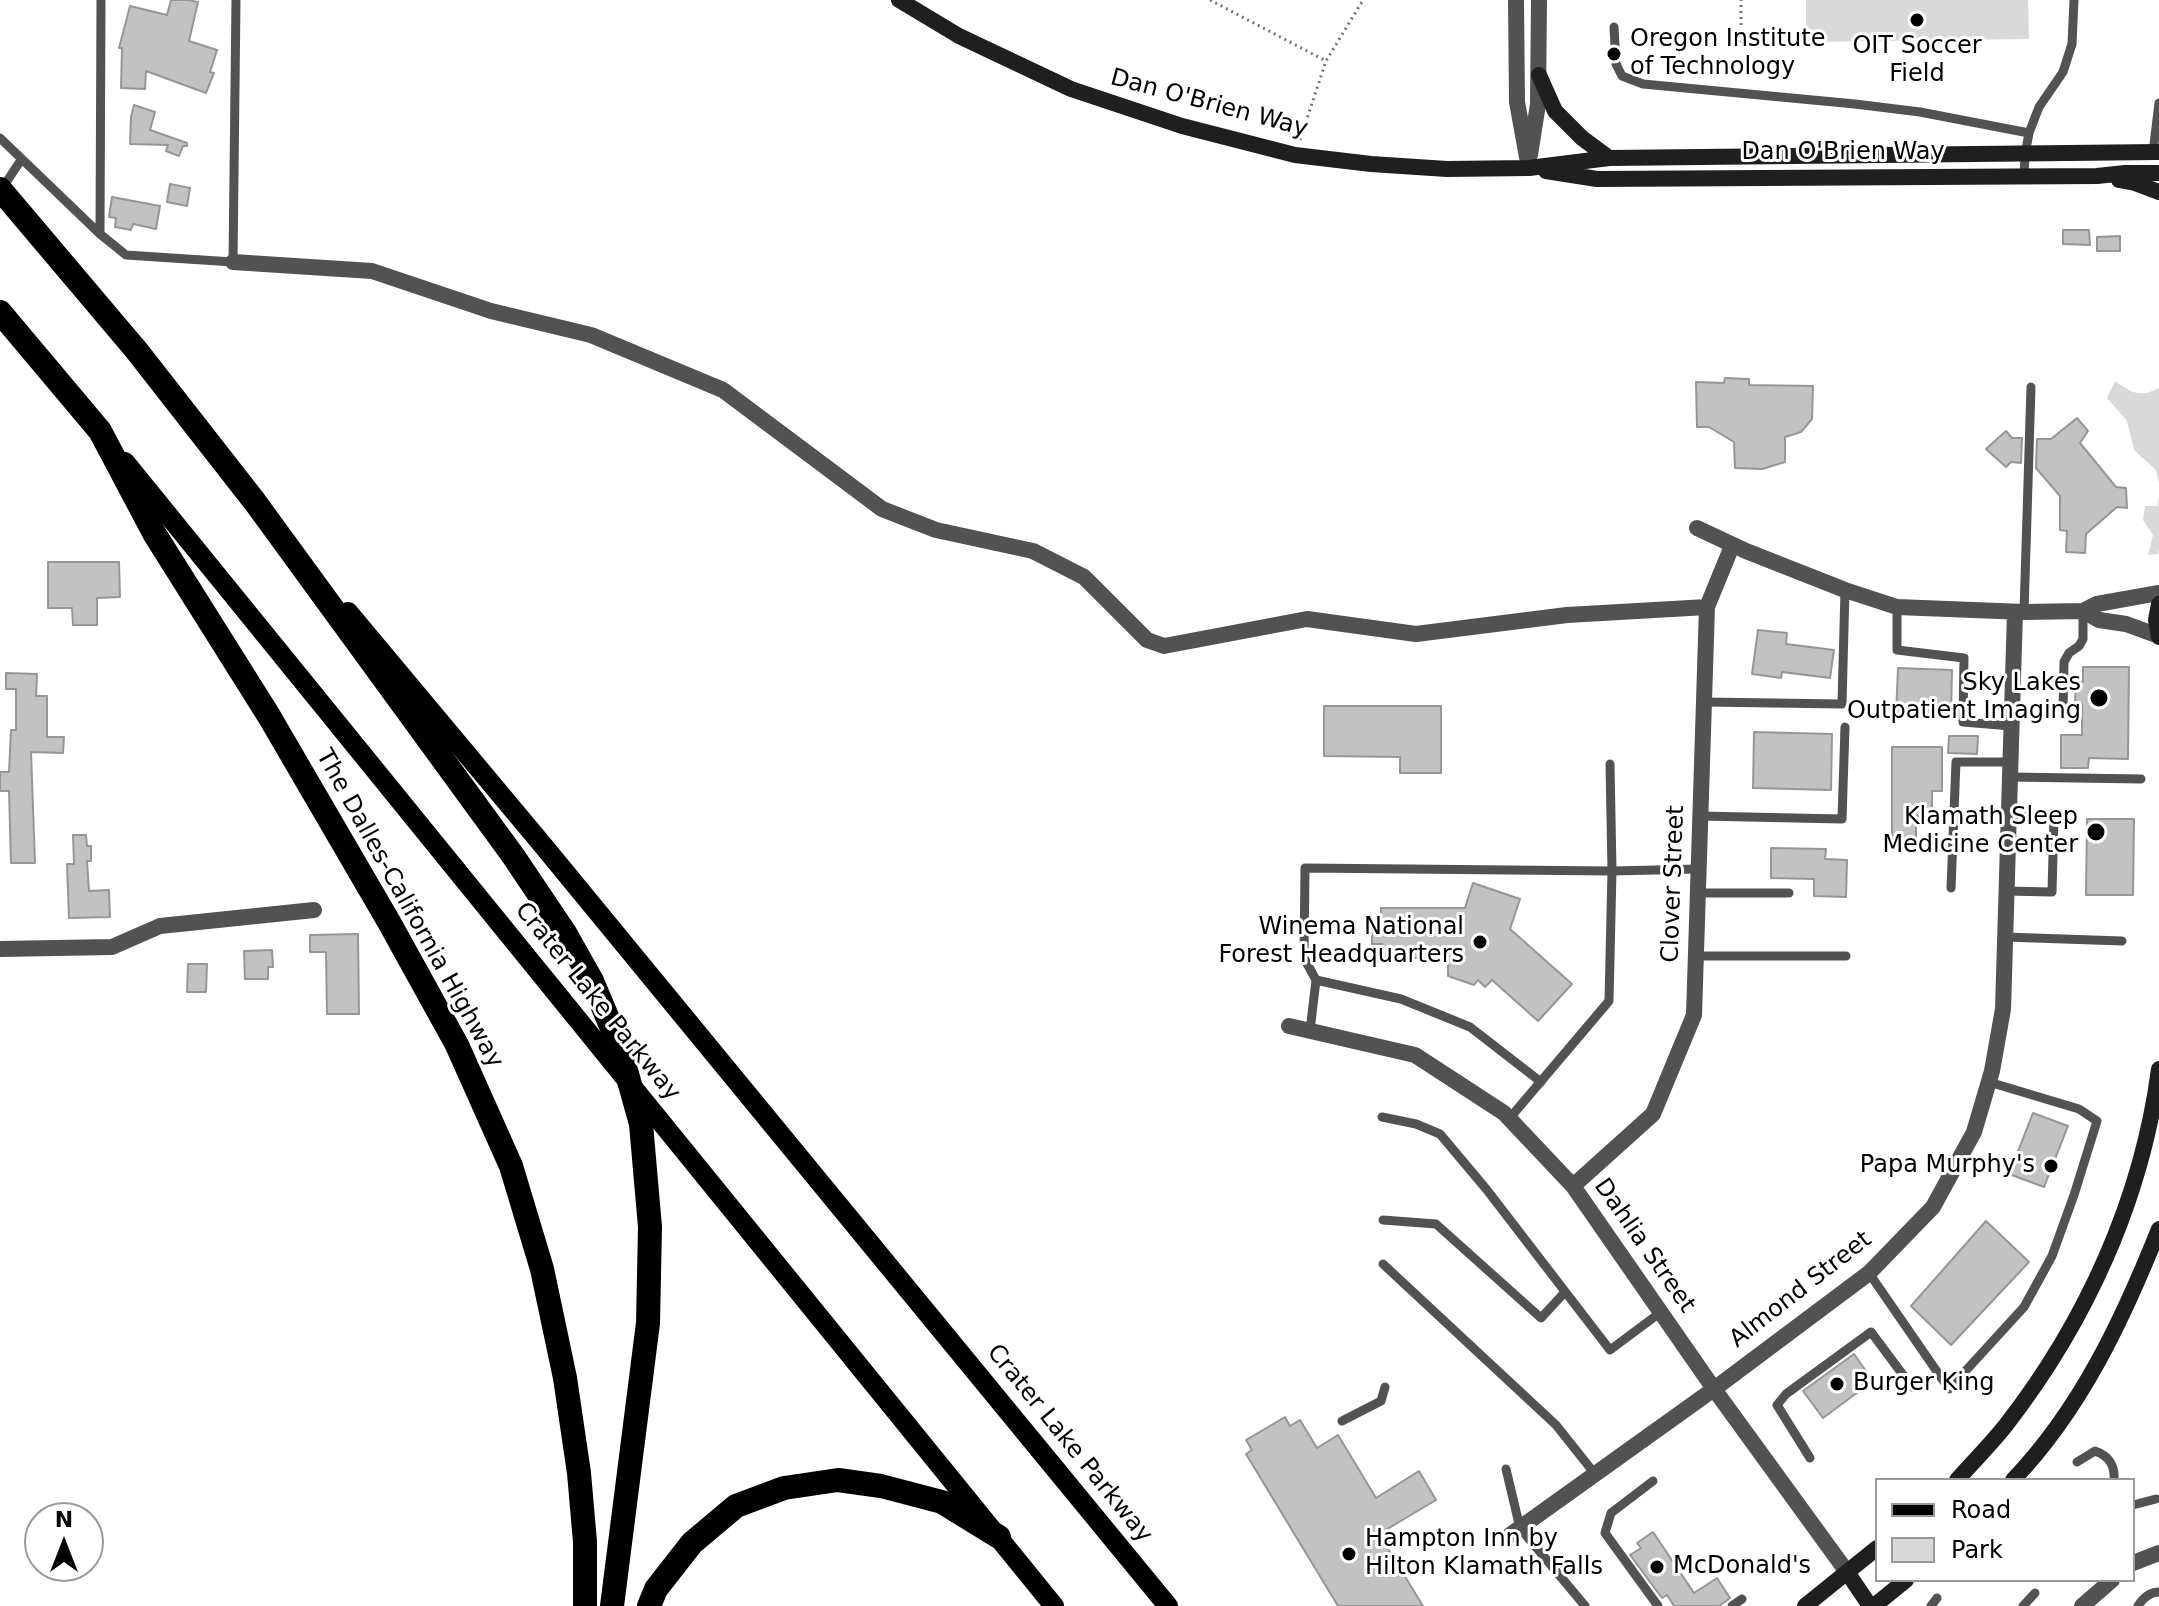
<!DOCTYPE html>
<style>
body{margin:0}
#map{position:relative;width:2159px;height:1606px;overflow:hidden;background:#fff;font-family:"DejaVu Sans",sans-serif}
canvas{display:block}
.legend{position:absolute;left:1875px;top:1478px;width:260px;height:104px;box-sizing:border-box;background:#fff;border:2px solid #999;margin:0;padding:10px 14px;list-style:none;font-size:24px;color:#000}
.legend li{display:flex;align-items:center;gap:16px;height:40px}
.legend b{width:40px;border:2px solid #999}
.north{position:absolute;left:24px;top:1502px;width:80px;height:80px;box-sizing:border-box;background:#fff;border:2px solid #999;border-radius:50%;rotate:0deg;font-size:22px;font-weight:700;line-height:32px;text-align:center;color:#000}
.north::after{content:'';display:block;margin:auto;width:28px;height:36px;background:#000;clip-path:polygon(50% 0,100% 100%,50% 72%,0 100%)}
</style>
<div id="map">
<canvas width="2159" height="1606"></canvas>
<ul class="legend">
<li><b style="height:10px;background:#000"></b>Road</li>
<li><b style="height:22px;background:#d9d9d9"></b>Park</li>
</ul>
<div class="north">N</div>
</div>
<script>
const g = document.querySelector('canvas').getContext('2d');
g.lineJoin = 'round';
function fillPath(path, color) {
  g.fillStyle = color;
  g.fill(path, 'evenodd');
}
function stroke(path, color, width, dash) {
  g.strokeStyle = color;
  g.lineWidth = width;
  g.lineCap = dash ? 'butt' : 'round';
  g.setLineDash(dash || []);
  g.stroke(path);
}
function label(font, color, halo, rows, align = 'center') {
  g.font = font + ' "DejaVu Sans",sans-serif';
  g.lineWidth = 6;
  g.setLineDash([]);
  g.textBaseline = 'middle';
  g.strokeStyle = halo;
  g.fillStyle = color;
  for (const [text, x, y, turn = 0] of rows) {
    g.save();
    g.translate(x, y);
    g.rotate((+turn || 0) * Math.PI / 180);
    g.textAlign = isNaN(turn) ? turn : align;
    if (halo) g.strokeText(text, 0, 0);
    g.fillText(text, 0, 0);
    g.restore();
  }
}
fillPath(new Path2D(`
 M 1806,0 L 2028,0 L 2029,39 L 1806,42 Z
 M 2115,381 C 2132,393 2140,398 2159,388 L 2159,483 L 2156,470 L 2134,450 L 2127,421 L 2107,398 Z
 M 2159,496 L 2159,550 L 2158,554 L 2148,555 L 2153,535 L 2143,520 L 2145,506 L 2157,506 Z`), '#d9d9d9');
const building = new Path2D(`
 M 171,0 L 188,0 L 198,2 L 189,41 L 217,50 L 210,72 L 214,73 L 206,93 L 146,71 L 145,89 L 121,88 L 122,48 L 119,48 L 130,6 L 167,15 Z
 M 134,105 L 155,112 L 150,130 L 187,143 L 187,146 L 183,146 L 179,156 L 166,151 L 168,145 L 130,144 L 131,117 Z
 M 170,184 L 190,188 L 187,206 L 167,202 Z
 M 112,197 L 160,206 L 156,229 L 133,224 L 131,230 L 115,227 L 116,218 L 109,217 Z
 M 2063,230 L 2089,230 L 2090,245 L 2063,244 Z
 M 2120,236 L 2120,251 L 2097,251 L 2097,237 Z
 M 1725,378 L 1749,379 L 1749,385 L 1813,386 L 1812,419 L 1801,432 L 1785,437 L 1785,462 L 1762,469 L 1735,468 L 1734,442 L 1709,427 L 1697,427 L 1696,382 L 1724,383 Z
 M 2077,418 L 2088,431 L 2080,443 L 2116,487 L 2126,488 L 2127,508 L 2117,507 L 2086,534 L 2085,553 L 2066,552 L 2067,531 L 2060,530 L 2060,496 L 2036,468 L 2037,439 L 2051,439 Z
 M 2006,431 L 2012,438 L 2022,438 L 2021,463 L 2011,462 L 2006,467 L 1986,449 Z
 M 48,562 L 119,562 L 120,597 L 97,598 L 97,625 L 73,625 L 72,608 L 48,608 Z
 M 1758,630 L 1787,633 L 1786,644 L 1834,650 L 1830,678 L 1782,672 L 1781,678 L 1752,674 Z
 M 2083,667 L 2129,667 L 2128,759 L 2089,758 L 2088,768 L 2061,768 L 2061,735 L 2082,735 L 2082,703 L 2075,703 L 2076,682 L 2083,682 Z
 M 1898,668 L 1952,670 L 1951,717 L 1896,715 Z
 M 6,673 L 37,674 L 36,696 L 47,696 L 47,737 L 64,737 L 63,753 L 31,752 L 35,863 L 11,863 L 9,791 L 0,791 L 0,772 L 9,772 L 11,730 L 16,730 L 16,689 L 6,689 Z
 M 1324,706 L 1441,706 L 1441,773 L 1400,773 L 1400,757 L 1324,756 Z
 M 1754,732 L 1832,734 L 1831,790 L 1753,788 Z
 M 1949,736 L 1978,736 L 1977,754 L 1948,753 Z
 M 1892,747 L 1942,747 L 1942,791 L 1932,791 L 1932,816 L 1916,816 L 1916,839 L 1892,839 Z
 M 2087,819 L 2134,819 L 2133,895 L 2086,895 Z
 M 73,835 L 86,835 L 87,846 L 91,846 L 91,861 L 87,861 L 89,891 L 109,890 L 110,917 L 69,918 L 67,864 L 74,864 Z
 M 1771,848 L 1826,849 L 1825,859 L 1847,860 L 1846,897 L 1814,896 L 1814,879 L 1771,878 Z
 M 1473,883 L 1520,899 L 1510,929 L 1572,984 L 1538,1021 L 1492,980 L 1485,987 L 1478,980 L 1474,985 L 1448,976 L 1448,958 L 1382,958 L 1382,944 L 1372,944 L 1372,923 L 1381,923 L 1381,908 L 1465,908 Z
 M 358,934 L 359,1014 L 327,1014 L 326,952 L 310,952 L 310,935 Z
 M 272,950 L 273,967 L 268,967 L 268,979 L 245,979 L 244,951 Z
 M 188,964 L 207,964 L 206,992 L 187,992 Z
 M 2033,1113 L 2068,1126 L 2044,1187 L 2009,1174 Z
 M 1986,1221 L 2029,1262 L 1951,1345 L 1911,1306 Z
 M 1854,1354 L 1873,1381 L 1823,1418 L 1803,1391 Z
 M 1285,1417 L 1290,1426 L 1300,1420 L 1317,1448 L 1338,1435 L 1376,1498 L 1419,1471 L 1436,1500 L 1379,1534 L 1423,1606 L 1338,1606 L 1246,1454 L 1252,1450 L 1246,1440 Z
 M 1653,1532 L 1694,1593 L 1717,1578 L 1730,1598 L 1719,1606 L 1674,1606 L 1667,1595 L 1662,1598 L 1630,1555 L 1641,1548 L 1637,1543 Z`);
fillPath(building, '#c2c2c2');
stroke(building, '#969696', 2);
stroke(new Path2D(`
 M 1210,0 L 1326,61
 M 1741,43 L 1741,0
 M 1300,140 L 1326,61 L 1363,0`), '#747474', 3, [2, 4]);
stroke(new Path2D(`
 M 1614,27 L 1616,64 L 1622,76 L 1643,84 L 1855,104 L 1920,112 L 2029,133 L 2025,155 L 2024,175
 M 2029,133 L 2039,107 L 2063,72 L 2072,44 L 2074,0
 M 0,138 L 100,234 L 126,255 L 233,262 L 236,0
 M 2153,152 L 2159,103
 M 1,190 L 21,160
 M 100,234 L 101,0
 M 1897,607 L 1897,650 L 1964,658 L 1963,722 L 2011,726
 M 2024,612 L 2031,387
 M 1704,702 L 1842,704 L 1845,590
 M 2063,710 L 2064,662 L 2069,653 L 2079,646 L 2083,639 L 2083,611
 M 2010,777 L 2141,779
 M 1700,816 L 1842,819 L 1845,727
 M 1951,888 L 1956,762 L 2010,762
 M 2006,891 L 2052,892 L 2054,817 L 2009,816
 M 1698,893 L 1789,893
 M 2005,937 L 2122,941
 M 1696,956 L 1846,956
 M 1310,1031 L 1316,980
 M 1541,1082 L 1470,1027 L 1401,999 L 1316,980 L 1304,958 L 1305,868 L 1612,871 L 1698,869
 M 1382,1117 L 1416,1124 L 1440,1134 L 1487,1190 L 1610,1350 L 1661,1312
 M 1509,1119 L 1609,1001 L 1612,871 L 1610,764
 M 1383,1220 L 1436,1224 L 1541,1318 L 1565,1292
 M 1383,1264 L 1556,1425 L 1595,1474
 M 1869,1273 L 1949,1389 L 2024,1307 L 2052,1256 L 2074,1195 L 2097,1121 L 2079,1109 L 1989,1082
 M 1342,1421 L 1381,1401 L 1385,1387
 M 1810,1458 L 1777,1405 L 1786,1394 L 1871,1332 L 1912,1387
 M 2077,1462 L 2095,1451 C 2109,1456 2115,1465 2114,1480
 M 1506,1469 L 1520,1528 L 1585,1606
 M 1653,1481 L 1611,1513 L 1605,1533 L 1658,1606
 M 2133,1505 L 2156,1499
 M 1732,1606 L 1742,1599
 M 1931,1606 L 1937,1598
 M 2023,1606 L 2035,1593
 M 2138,1606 C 2143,1598 2149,1592 2159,1592`), '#525252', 9);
stroke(new Path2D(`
 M 1516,0 L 1517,102 L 1529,168
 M 1530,155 L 1538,104 L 1539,0
 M 233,262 L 372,271 L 491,311 L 591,335 L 723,390 L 882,509 L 936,530 L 1033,551 L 1084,577 L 1147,640 L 1164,646 L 1307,619 L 1416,634 L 1567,615 L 1707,607
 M 1697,528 L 1746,551 L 1845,590 L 1897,607 L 2024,612 L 2083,611 L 2097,604 L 2159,593
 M 2083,611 L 2099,620 L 2126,624 L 2159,636
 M 0,949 L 112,947 L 160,926 L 314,910
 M 1289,1026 L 1415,1055 L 1504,1113 L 1573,1186 L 1714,1389 L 1847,1572
 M 1573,1186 L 1653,1114 L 1694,1015 L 1707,607 L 1732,546
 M 1510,1535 L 1714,1389 L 1869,1273 L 1933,1207 L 1974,1132 L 1992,1071 L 2003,1009 L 2015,612
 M 2133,1563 L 2159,1553
 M 2082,1606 L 2112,1580`), '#525252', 16);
stroke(new Path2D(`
 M 899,0 L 959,36 L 1071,89 L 1182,126 L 1295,155 L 1371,164 L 1447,169 L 1529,168 L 1609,158 L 2159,152
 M 1539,75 L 1555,111 L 1582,138 L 1609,158
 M 1546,171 L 1597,179 L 2097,176 L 2125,173 L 2159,173
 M 2119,180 L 2135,183 L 2159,192
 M 2159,604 L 2156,620 L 2159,637
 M 1957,1480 C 1973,1462 1991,1444 2006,1425 C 2086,1322 2142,1199 2159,1069
 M 2013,1480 C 2081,1409 2123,1319 2159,1229
 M 1847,1572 L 1870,1606
 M 1805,1606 L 1877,1548
 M 1874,1606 L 1906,1580`), '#1f1f1f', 16);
stroke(new Path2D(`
 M 125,462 L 1054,1606
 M 348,612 L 546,849 L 1168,1606`), '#000', 20);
stroke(new Path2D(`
 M 0,189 L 137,351 L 255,502 L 514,857 L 565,933 L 592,981 L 619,1045 L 641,1124 L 650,1227 L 648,1323 L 612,1606
 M 0,312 L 100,431 L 154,533 L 269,716 L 389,922 L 457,1045 L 511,1166 L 542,1269 L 565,1378 L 579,1473 L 585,1542 L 585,1606
 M 649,1606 L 656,1589 L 692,1543 L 736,1506 L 784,1488 L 838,1480 L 881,1486 L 942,1502 L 999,1537`), '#000', 24);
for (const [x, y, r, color] of [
 [1917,20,8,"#000"],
 [1614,54,8,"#000"],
 [2099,698,10,"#000"],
 [2096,832,10,"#000"],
 [1480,942,8,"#000"],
 [2051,1166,8,"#000"],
 [1837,1384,8,"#000"],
 [1349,1554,8,"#000"],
 [1657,1567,8,"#000"]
]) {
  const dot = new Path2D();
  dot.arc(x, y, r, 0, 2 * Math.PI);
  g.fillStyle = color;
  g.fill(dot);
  stroke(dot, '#fff', 3);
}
label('24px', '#000', '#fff', [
 ["Oregon Institute",1630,40],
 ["of Technology",1630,68],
 ["OIT Soccer",1917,47,"center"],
 ["Field",1917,75,"center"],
 ["Sky Lakes",2081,684,"right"],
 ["Outpatient Imaging",2081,712,"right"],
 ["Klamath Sleep",2078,818,"right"],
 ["Medicine Center",2078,846,"right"],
 ["Winema National",1464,928,"right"],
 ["Forest Headquarters",1464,956,"right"],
 ["Papa Murphy's",2035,1166,"right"],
 ["Burger King",1853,1384],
 ["Hampton Inn by",1365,1540],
 ["Hilton Klamath Falls",1365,1568],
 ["McDonald's",1673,1567]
], 'left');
label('24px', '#000', '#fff', [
 ["Dan O'Brien Way",1209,104,15],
 ["Dan O'Brien Way",1843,153],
 ["Clover Street",1674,884,-88],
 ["The Dalles-California Highway",409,909,61],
 ["Crater Lake Parkway",597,1002,51],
 ["Dahlia Street",1644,1246,55],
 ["Almond Street",1801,1290,-38],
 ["Crater Lake Parkway",1069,1444,51]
]);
</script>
